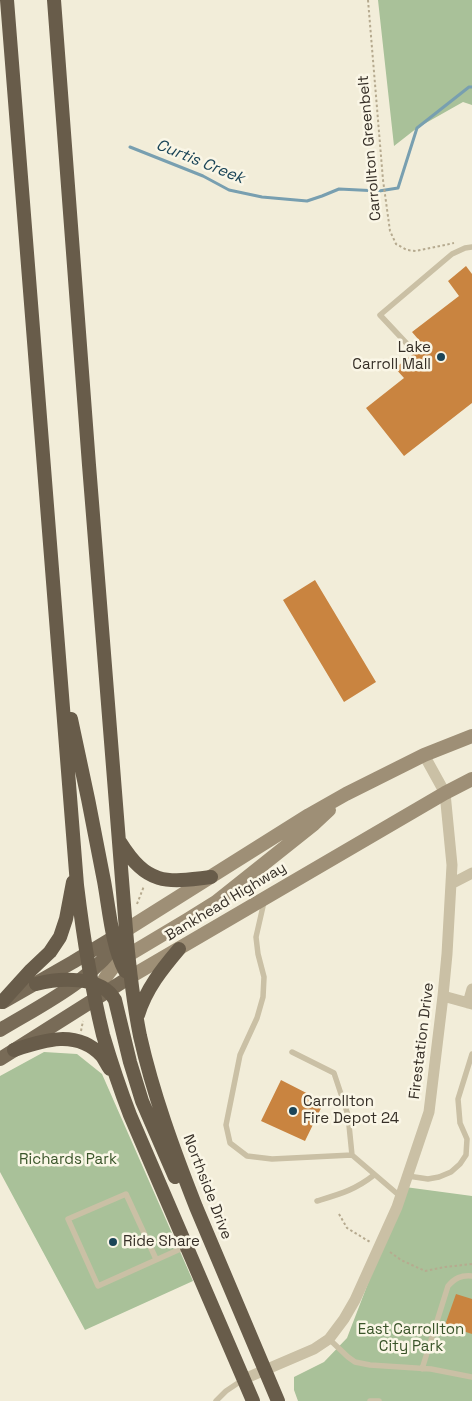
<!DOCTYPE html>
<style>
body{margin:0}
canvas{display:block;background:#f2edd9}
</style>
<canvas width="472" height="1401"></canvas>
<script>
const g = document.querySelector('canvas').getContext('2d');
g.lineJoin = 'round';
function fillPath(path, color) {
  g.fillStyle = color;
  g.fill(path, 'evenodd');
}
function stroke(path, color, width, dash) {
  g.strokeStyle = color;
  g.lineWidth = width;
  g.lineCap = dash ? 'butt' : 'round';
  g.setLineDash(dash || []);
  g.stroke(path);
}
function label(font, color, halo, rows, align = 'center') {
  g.font = font + ' "Space Grotesk",sans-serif';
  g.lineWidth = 5;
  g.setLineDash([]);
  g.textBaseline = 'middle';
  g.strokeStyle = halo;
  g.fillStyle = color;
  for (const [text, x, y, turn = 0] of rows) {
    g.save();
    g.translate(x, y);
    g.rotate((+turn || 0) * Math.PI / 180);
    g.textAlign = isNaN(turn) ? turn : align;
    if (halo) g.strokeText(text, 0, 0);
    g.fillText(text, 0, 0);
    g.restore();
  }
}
fillPath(new Path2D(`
 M 378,0 L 472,0 L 472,105 L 463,102 L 417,128 L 394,146 Z
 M 44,1052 L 77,1054 L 102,1074 L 193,1281 L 85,1330 L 0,1172 L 0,1076 Z
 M 405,1187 L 472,1196 L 472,1401 L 298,1401 L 294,1390 L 294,1377 L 324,1362 L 347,1338 Z`), '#a9c199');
stroke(new Path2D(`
 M 130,147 L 203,176 L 229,190 L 262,197 L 307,201 L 322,196 L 339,189 L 379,191 L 398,188 L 417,128 L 469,87 L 472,87`), '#789fb0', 3);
fillPath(new Path2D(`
 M 466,266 L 472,274 L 472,403 L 404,456 L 366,408 L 404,378 L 395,368 L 424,346 L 412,332 L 459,296 L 448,281 Z
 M 315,580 L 376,682 L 344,702 L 283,600 Z
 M 281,1080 L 324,1102 L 305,1141 L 261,1121 Z
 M 456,1294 L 472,1299 L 472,1334 L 445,1325 Z`), '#c98440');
stroke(new Path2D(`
 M 368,0 L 383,180 L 390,231 L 396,244 L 407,250 L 416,251 L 454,243
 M 137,904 L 144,886
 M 81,1031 L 83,1021
 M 339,1214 L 347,1228 L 370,1242
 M 390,1252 L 401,1260 L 425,1271 L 445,1267 L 472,1264`), '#b6aa8f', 2, [2.5, 2.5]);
stroke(new Path2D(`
 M 409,346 L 380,315 L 452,254 L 465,248 L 472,247
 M 264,902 L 256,937 L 258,954 L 264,977 L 263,997 L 257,1018 L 240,1055 L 226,1125 L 230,1143 L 247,1156 L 272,1159 L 352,1155
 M 292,1052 L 334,1073 L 348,1115 L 352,1155 L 401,1197
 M 408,1176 L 428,1179 L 439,1177 L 451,1172 L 460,1164 L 466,1155 L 467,1139 L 460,1123 L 458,1099 L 472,1054
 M 317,1201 C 340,1194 355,1190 374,1175
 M 156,1259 L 126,1194 L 68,1219 L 98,1286 L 187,1246
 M 329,1339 L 348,1357 L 355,1362 L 370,1365 L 431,1369 L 472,1377
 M 422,1369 L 448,1286 C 455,1278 461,1275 472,1276
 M 216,1401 L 226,1391 L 244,1379
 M 370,1401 L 379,1401`), '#cac0a5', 5.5);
stroke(new Path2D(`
 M 451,884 L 472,873
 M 443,996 L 472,1004
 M 468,1003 L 472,989
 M 244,1379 L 314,1349 L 329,1339 L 344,1319 L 355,1300 L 397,1207 L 429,1112 L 443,996 L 447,954 L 452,865 L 445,793 L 424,755`), '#cac0a5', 11);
stroke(new Path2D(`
 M 126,930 L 309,815 L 346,794 L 424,755 L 472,736
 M 130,977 L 445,793 L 472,779
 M 97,996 C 103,980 108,972 120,960 L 187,920 L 216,902 L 314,824 L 329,810`), '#9e8f76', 14);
stroke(new Path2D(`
 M 3,1002 L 73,962 L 121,933
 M 0,1030 C 43,1004 94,980 121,937
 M 0,1059 L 130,977`), '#786b57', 14);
stroke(new Path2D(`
 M 7,0 L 77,885 C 83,935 91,986 103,1035 C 111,1062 120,1089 130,1115 L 253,1401
 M 54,0 L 89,465 L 126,930 C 129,965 133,1001 140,1036 C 153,1094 174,1151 196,1207 L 278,1401
 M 71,719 C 83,773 94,827 104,881 C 109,908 112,947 125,971
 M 120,842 C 147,885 165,883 211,877
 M 36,984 C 59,978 101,975 115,1000 L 130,1062 L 142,1101 L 175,1177
 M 2,1002 L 31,970 L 50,952 L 60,937 L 66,919 L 73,882
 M 138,1015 C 146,989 162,969 179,949
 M 14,1050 C 44,1040 77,1029 102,1056 C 105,1060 107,1065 110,1069`), '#685c4a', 14);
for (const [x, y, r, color] of [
 [441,357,5,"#1b4558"],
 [293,1111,5,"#1b4558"],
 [113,1242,5,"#1b4558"]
]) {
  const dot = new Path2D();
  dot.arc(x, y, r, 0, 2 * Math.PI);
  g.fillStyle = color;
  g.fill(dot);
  stroke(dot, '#faf6e6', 2);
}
label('15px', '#362f27', '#faf6e6', [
 ["Carrollton Greenbelt",370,148,-95],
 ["Bankhead Highway",226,902,-31],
 ["Firestation Drive",422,1041,-83],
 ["Northside Drive",207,1187,69]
]);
label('15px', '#362f27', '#faf6e6', [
 ["Lake",431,348,"right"],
 ["Carroll Mall",431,365,"right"],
 ["Carrollton",303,1102],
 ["Fire Depot 24",303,1119],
 ["Ride Share",123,1242]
], 'left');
label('15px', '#3a552a', '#faf6e6', [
 ["Richards Park",68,1160],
 ["East Carrollton",411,1330],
 ["City Park",411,1347]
]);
label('italic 16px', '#1b4558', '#faf6e6', [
 ["Curtis Creek",200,162,22]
]);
</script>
